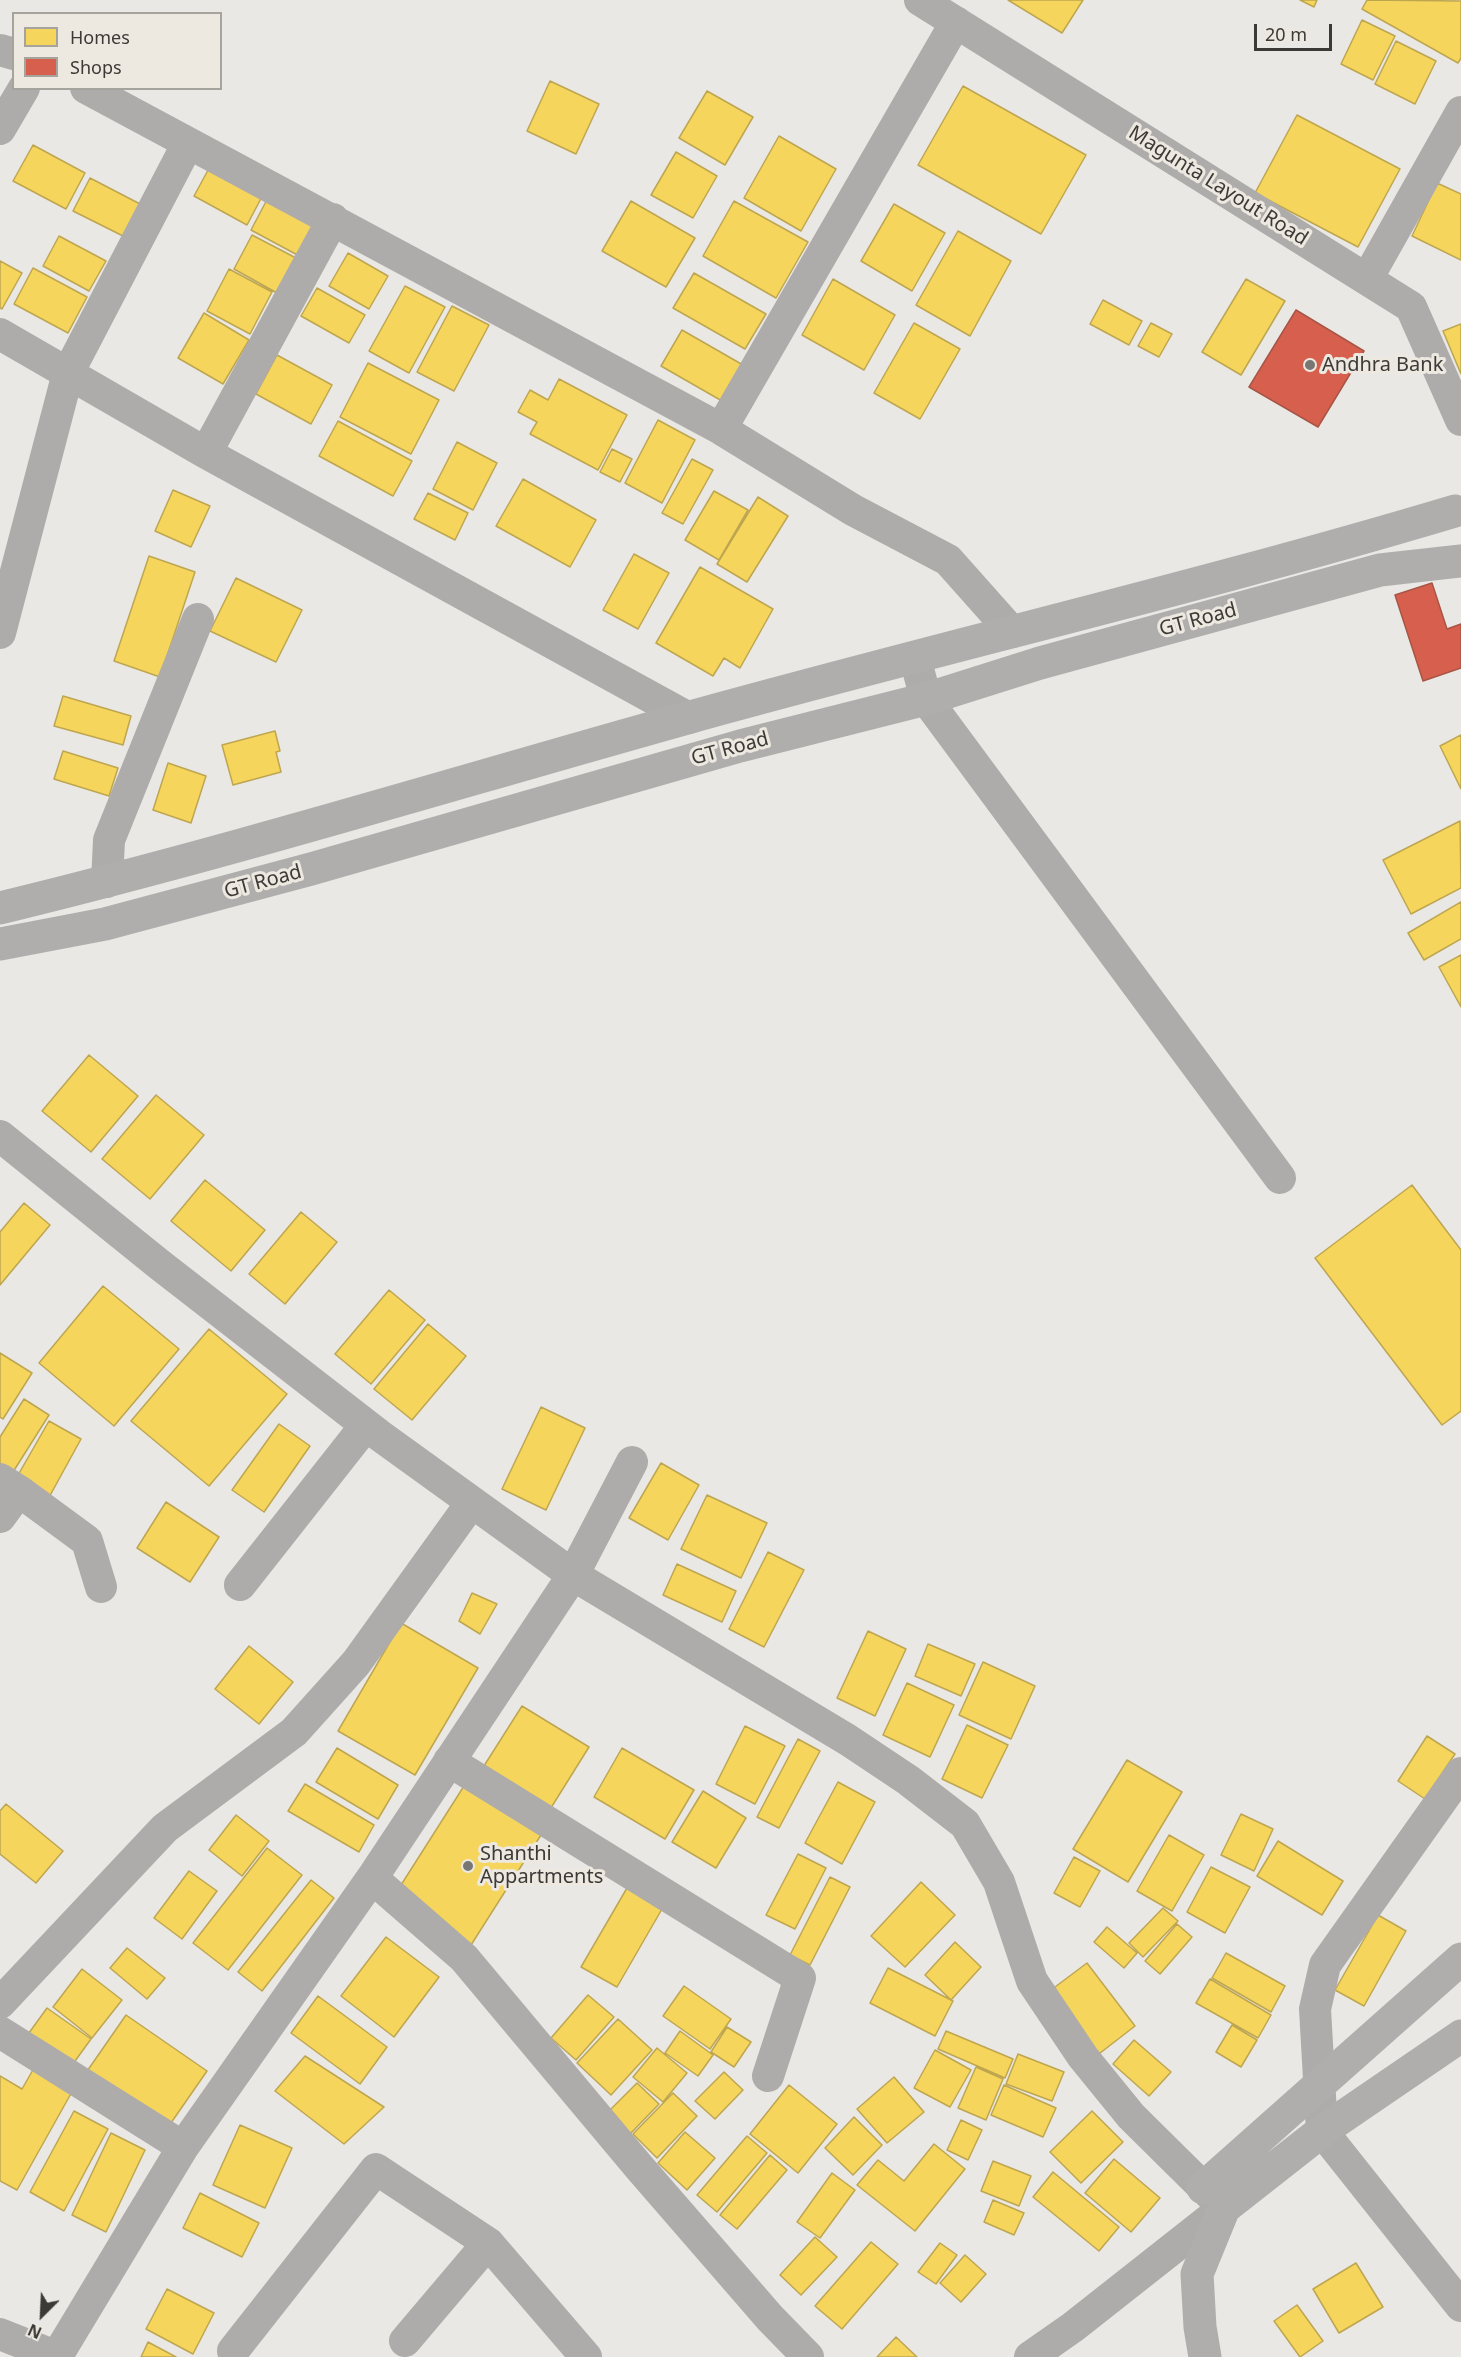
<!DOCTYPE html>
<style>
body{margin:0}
#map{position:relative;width:1461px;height:2357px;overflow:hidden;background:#eae8e4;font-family:"Noto Sans",sans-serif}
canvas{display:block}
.legend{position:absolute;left:12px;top:12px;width:210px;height:78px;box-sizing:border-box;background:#ede9e1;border:2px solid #a6a39d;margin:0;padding:8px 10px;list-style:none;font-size:18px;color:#3c3a37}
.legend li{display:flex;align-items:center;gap:12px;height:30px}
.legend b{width:30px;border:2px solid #a6a39d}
.north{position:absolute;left:12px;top:2285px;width:60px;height:60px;-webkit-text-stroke:4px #ede9e1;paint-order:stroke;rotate:204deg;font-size:16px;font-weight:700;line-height:24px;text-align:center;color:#3c3a37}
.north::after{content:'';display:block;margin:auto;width:21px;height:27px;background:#3c3a37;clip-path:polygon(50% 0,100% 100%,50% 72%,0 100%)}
.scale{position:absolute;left:1254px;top:24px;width:78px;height:27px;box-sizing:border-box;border:3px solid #3c3a37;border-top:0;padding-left:8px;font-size:18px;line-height:21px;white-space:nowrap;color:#3c3a37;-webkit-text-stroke:4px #ede9e1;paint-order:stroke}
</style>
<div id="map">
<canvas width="1461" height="2357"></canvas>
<ul class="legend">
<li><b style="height:16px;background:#f6d55c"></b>Homes</li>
<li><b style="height:16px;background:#d6604d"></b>Shops</li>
</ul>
<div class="north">N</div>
<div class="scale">20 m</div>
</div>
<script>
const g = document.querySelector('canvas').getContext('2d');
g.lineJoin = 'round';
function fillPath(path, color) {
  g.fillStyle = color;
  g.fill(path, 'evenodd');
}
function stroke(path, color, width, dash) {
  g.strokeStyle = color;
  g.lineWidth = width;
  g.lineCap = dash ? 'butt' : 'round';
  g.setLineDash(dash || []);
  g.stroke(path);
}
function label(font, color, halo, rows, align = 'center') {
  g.font = font + ' "Noto Sans",sans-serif';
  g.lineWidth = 6;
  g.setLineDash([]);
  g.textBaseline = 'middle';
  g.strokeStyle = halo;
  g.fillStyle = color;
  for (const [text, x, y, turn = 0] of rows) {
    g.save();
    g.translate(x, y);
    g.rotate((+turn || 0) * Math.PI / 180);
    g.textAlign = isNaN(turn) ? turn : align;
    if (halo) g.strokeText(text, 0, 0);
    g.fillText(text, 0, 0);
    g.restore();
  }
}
const homes = new Path2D(`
 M 1008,0 L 1083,0 L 1062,33 Z
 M 1300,0 L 1317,0 L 1314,7 Z
 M 1367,0 L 1461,1 L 1461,58 L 1458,63 L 1362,9 Z
 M 1362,20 L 1395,36 L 1373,80 L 1341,64 Z
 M 1396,41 L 1436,61 L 1415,104 L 1375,84 Z
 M 550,81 L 599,104 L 576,154 L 527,131 Z
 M 963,86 L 1086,155 L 1041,234 L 918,165 Z
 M 707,91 L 753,117 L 725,165 L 679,138 Z
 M 1297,115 L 1400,169 L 1358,247 L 1255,193 Z
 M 779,136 L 836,169 L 801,231 L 744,198 Z
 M 33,145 L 85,173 L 66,209 L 13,181 Z
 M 676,152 L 717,176 L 693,218 L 651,195 Z
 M 213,161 L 266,189 L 247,225 L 194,196 Z
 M 90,178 L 142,205 L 125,237 L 73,211 Z
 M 1437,183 L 1461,194 L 1461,260 L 1412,236 Z
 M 270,194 L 322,221 L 303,258 L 251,230 Z
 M 631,201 L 695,238 L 666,287 L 602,251 Z
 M 734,201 L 808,242 L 776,298 L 703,256 Z
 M 894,204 L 945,233 L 912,291 L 861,261 Z
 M 958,231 L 1011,261 L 970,336 L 916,305 Z
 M 252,235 L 296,258 L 277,293 L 234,269 Z
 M 59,236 L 106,261 L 89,291 L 43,266 Z
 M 348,253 L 388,276 L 369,309 L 329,286 Z
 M 0,261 L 22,273 L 2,309 L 0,308 Z
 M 33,268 L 87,297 L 68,333 L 14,304 Z
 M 229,269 L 272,292 L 250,334 L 207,311 Z
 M 694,273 L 766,314 L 745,349 L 673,308 Z
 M 833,279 L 895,315 L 864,370 L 802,335 Z
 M 1246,279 L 1285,301 L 1241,375 L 1202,352 Z
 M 405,286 L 445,307 L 409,373 L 369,351 Z
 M 317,288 L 365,315 L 349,343 L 301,316 Z
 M 1103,300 L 1142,321 L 1129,345 L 1090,324 Z
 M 452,306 L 489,325 L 454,391 L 417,372 Z
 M 204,313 L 249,340 L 223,384 L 178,358 Z
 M 914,323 L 960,349 L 920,419 L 874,393 Z
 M 1151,323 L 1172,334 L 1159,357 L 1138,346 Z
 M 1461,324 L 1461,374 L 1443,331 Z
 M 682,330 L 743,365 L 722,401 L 661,366 Z
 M 277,355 L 332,385 L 311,424 L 256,394 Z
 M 368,363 L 439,400 L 411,454 L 340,417 Z
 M 559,379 L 627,415 L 598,470 L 530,434 L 537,422 L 518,412 L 530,390 L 548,400 Z
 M 658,420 L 695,440 L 662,503 L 625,483 Z
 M 338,421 L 412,461 L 393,496 L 319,456 Z
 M 457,442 L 497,463 L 473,510 L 433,489 Z
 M 612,449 L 632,459 L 620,482 L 600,472 Z
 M 692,459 L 713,470 L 683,524 L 662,513 Z
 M 523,479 L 596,520 L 570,567 L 496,526 Z
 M 173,490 L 210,506 L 191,547 L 155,531 Z
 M 714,491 L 748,510 L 719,560 L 685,540 Z
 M 428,493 L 468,513 L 455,540 L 414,519 Z
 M 758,497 L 788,516 L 747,582 L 717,564 Z
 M 634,554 L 669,573 L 638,629 L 603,610 Z
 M 149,556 L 195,572 L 160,677 L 114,661 Z
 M 700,567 L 773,609 L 740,668 L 724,658 L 713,676 L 656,643 Z
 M 236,578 L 302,610 L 276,662 L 210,631 Z
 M 63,696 L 131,716 L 123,745 L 54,726 Z
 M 275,731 L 280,751 L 276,752 L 281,772 L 233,785 L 222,745 Z
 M 1461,735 L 1461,789 L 1440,746 Z
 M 63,751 L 118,768 L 109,796 L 54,779 Z
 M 168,763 L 206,776 L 191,823 L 153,810 Z
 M 1460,821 L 1461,888 L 1411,914 L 1383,860 Z
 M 1461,902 L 1461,939 L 1424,960 L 1408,933 Z
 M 1461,955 L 1461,1007 L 1439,967 Z
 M 89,1055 L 138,1096 L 91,1152 L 42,1111 Z
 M 156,1095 L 204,1135 L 150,1199 L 102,1159 Z
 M 205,1180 L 265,1230 L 231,1271 L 171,1221 Z
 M 1412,1185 L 1461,1250 L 1461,1411 L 1442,1425 L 1315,1258 Z
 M 24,1203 L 50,1225 L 0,1285 L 0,1232 Z
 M 301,1212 L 337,1242 L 285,1304 L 249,1274 Z
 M 103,1286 L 179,1349 L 114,1426 L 39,1363 Z
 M 389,1290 L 425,1320 L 371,1384 L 335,1354 Z
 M 428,1324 L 466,1356 L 412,1420 L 374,1389 Z
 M 209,1329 L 287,1394 L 209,1486 L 131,1421 Z
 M 0,1353 L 32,1373 L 3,1419 L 0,1417 Z
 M 24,1399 L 49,1415 L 13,1472 L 0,1463 L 0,1437 Z
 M 541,1407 L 585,1428 L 546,1510 L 502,1489 Z
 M 49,1421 L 81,1439 L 47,1501 L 14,1482 Z
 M 279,1424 L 310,1446 L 264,1512 L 232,1490 Z
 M 661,1463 L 699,1485 L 668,1540 L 629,1518 Z
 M 707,1495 L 767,1523 L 741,1578 L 681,1549 Z
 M 166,1502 L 219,1537 L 190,1582 L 137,1548 Z
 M 768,1552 L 804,1570 L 764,1647 L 729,1629 Z
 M 677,1564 L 736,1591 L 722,1622 L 663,1595 Z
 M 472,1593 L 497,1604 L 480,1634 L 459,1621 Z
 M 401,1623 L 478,1668 L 415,1775 L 338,1731 Z
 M 868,1631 L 906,1649 L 875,1716 L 837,1698 Z
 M 928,1644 L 975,1664 L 961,1696 L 915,1676 Z
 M 249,1646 L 293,1682 L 259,1724 L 215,1689 Z
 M 983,1662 L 1035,1686 L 1011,1739 L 959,1715 Z
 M 907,1683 L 954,1705 L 930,1757 L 883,1735 Z
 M 522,1706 L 589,1747 L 549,1811 L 482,1769 Z
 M 967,1725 L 1008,1745 L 982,1798 L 942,1779 Z
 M 745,1726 L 785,1746 L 755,1804 L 716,1784 Z
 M 1427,1736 L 1455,1754 L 1425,1799 L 1398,1781 Z
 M 798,1739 L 820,1751 L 779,1828 L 757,1817 Z
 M 337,1748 L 398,1785 L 378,1819 L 316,1782 Z
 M 622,1748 L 694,1790 L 665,1839 L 594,1797 Z
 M 1127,1760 L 1182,1792 L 1128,1882 L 1073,1849 Z
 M 838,1782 L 875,1802 L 842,1864 L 805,1843 Z
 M 305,1784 L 374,1825 L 359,1852 L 288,1811 Z
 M 464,1786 L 541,1835 L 471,1945 L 394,1896 Z
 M 703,1791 L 746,1818 L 716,1868 L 672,1842 Z
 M 6,1804 L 63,1851 L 36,1883 L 0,1854 L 0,1811 Z
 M 1241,1814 L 1273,1829 L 1254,1871 L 1221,1855 Z
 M 236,1815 L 269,1841 L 242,1876 L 209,1850 Z
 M 1169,1835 L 1204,1855 L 1172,1911 L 1137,1891 Z
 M 1278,1841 L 1343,1881 L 1322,1915 L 1257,1876 Z
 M 267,1848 L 302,1875 L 228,1970 L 193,1943 Z
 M 798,1854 L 826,1868 L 795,1929 L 766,1915 Z
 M 1074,1857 L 1100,1871 L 1080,1907 L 1054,1893 Z
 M 1211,1867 L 1250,1887 L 1225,1933 L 1187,1912 Z
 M 189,1871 L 217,1891 L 182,1939 L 154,1918 Z
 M 830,1877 L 850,1887 L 810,1965 L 790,1955 Z
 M 311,1880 L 334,1898 L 262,1991 L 238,1972 Z
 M 921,1882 L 955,1915 L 905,1967 L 871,1936 Z
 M 627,1888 L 662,1909 L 617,1987 L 581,1967 Z
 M 1163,1908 L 1178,1921 L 1143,1957 L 1129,1943 Z
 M 1378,1915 L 1406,1931 L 1364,2006 L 1335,1990 Z
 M 1177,1924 L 1192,1937 L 1160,1974 L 1145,1961 Z
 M 1107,1927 L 1137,1953 L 1124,1968 L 1094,1942 Z
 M 386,1937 L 439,1977 L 394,2037 L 341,1996 Z
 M 955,1942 L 981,1967 L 951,2000 L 925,1975 Z
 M 127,1948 L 165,1978 L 147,1999 L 110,1968 Z
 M 1226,1953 L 1285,1986 L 1271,2012 L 1212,1978 Z
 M 1087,1963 L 1135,2026 L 1095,2057 L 1047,1993 Z
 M 888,1968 L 953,2001 L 935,2036 L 870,2003 Z
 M 82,1969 L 122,2000 L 92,2038 L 53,2007 Z
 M 1210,1979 L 1271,2015 L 1258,2038 L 1196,2003 Z
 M 684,1986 L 731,2019 L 710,2049 L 663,2016 Z
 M 588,1995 L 614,2017 L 576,2060 L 551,2038 Z
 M 318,1996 L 387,2047 L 360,2084 L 291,2033 Z
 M 47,2008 L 91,2039 L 70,2068 L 26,2037 Z
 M 126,2015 L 207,2071 L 164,2133 L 83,2077 Z
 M 618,2019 L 652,2050 L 611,2095 L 577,2063 Z
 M 1232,2025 L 1257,2040 L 1241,2067 L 1216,2052 Z
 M 727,2027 L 751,2042 L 734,2067 L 711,2052 Z
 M 680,2031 L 713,2055 L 698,2076 L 665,2053 Z
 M 946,2031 L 1013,2059 L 1005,2078 L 938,2049 Z
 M 1134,2040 L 1171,2072 L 1149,2096 L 1113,2064 Z
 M 657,2048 L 687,2073 L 663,2102 L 633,2077 Z
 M 935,2050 L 971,2070 L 950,2107 L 914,2088 Z
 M 1018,2054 L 1064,2072 L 1052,2101 L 1006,2084 Z
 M 305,2056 L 384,2107 L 344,2144 L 275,2091 Z
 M 976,2067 L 1003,2079 L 986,2120 L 958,2108 Z
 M 34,2068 L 73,2090 L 17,2190 L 0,2181 L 0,2076 L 22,2089 Z
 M 724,2072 L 743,2090 L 715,2119 L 695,2101 Z
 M 894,2077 L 924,2112 L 887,2143 L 857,2109 Z
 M 637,2083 L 659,2104 L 629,2135 L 606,2114 Z
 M 789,2085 L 837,2124 L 798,2173 L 750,2134 Z
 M 1004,2085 L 1056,2108 L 1043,2137 L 991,2115 Z
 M 673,2093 L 697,2116 L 657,2158 L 633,2134 Z
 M 74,2111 L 108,2129 L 64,2211 L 30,2192 Z
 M 1092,2111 L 1123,2142 L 1081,2183 L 1050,2152 Z
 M 854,2117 L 882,2145 L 853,2175 L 825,2148 Z
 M 961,2120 L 982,2130 L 968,2160 L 947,2150 Z
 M 240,2125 L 292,2148 L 265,2208 L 213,2185 Z
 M 685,2132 L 715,2158 L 687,2190 L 658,2163 Z
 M 111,2133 L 145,2150 L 106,2232 L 72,2215 Z
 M 747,2136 L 767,2153 L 717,2212 L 697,2195 Z
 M 934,2144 L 965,2169 L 915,2231 L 857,2185 L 878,2160 L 904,2181 Z
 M 770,2155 L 787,2170 L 737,2229 L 720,2215 Z
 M 1114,2159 L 1160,2198 L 1131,2232 L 1085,2193 Z
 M 993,2161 L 1031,2176 L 1019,2206 L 981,2191 Z
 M 1053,2172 L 1119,2227 L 1099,2251 L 1033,2197 Z
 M 832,2173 L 855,2190 L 820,2238 L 797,2222 Z
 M 200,2193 L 259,2223 L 242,2257 L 183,2228 Z
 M 993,2200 L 1024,2213 L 1014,2235 L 984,2222 Z
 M 815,2237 L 837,2257 L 801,2295 L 780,2275 Z
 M 871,2242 L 898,2264 L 842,2329 L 815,2306 Z
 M 940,2243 L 957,2255 L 936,2284 L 918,2272 Z
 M 965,2255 L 986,2274 L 961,2302 L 940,2283 Z
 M 1356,2263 L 1383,2307 L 1339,2333 L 1313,2289 Z
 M 167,2289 L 214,2313 L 193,2354 L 146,2329 Z
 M 1297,2305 L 1323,2341 L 1300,2357 L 1274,2321 Z
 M 896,2337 L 917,2357 L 877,2357 Z
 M 148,2342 L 176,2357 L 141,2357 Z`);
fillPath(homes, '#f6d55c');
stroke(homes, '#bea651', 1.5);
const shops = new Path2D(`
 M 1296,310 L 1364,351 L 1318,427 L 1249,387 Z
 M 1432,583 L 1447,629 L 1461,624 L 1461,668 L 1423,681 L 1395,595 Z`);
fillPath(shops, '#d6604d');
stroke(shops, '#a85546', 1.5);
stroke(new Path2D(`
 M 920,0 L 1411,307 L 1461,420
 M 0,50 L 14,54
 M 86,88 L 721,429 L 853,510 L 948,560 L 1012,632
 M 0,129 L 24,88
 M 1367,279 L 1461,112
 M 0,334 L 206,453 L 689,718
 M 721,429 L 956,22
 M 206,453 L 333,219
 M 0,633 L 68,373 L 188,143
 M 915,658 L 926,699 L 1280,1178
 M 107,882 L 109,840 L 198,619
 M 0,1136 L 160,1265 L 379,1435 L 573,1575 L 848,1740 L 908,1780 L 965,1824 L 999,1882 L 1032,1981 L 1083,2057 L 1131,2116 L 1224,2208 L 1073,2327 L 1030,2357
 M 0,1479 L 19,1491 L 0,1517
 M 19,1491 L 87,1541 L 101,1587
 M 240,1585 L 366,1425
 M 449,1761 L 800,1978 L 768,2076
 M 1461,1773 L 1325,1965 L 1315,2009 L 1322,2131 L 1461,2306
 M 372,1878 L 464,1958 L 639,2167 L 770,2318 L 808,2357
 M 0,2003 L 165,1828 L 294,1732 L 356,1663 L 472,1502
 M 0,2032 L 183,2147
 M 0,2334 L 58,2357
 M 405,2341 L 488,2243 L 586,2357
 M 233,2351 L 376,2169 L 488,2243
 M 57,2356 L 183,2147 L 372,1878 L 573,1575 L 632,1462`), '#aeacaa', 32);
stroke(new Path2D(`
 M 0,908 C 231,852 458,782 687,718 C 942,647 1201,587 1455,511
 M 0,944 L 105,924 L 311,869 L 740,746 L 926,699 L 1040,663 L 1380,570 L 1461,561
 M 1203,2188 L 1461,1959
 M 1205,2357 L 1200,2327 L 1197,2274 L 1224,2208 L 1322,2131 L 1461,2036`), '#b0aead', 33);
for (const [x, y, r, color] of [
 [1310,365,6,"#797774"],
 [468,1866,6,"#797774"]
]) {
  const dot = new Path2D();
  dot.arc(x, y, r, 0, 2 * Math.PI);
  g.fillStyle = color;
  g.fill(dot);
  stroke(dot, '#ede9e1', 2);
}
label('20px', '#3c3a37', '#ede9e1', [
 ["Magunta Layout Road",1218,186,32],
 ["GT Road",1198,620,-15],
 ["GT Road",730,749,-15],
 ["GT Road",263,882,-15]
]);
label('20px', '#3c3a37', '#ede9e1', [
 ["Andhra Bank",1322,365],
 ["Shanthi",480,1854],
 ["Appartments",480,1877]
], 'left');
</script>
